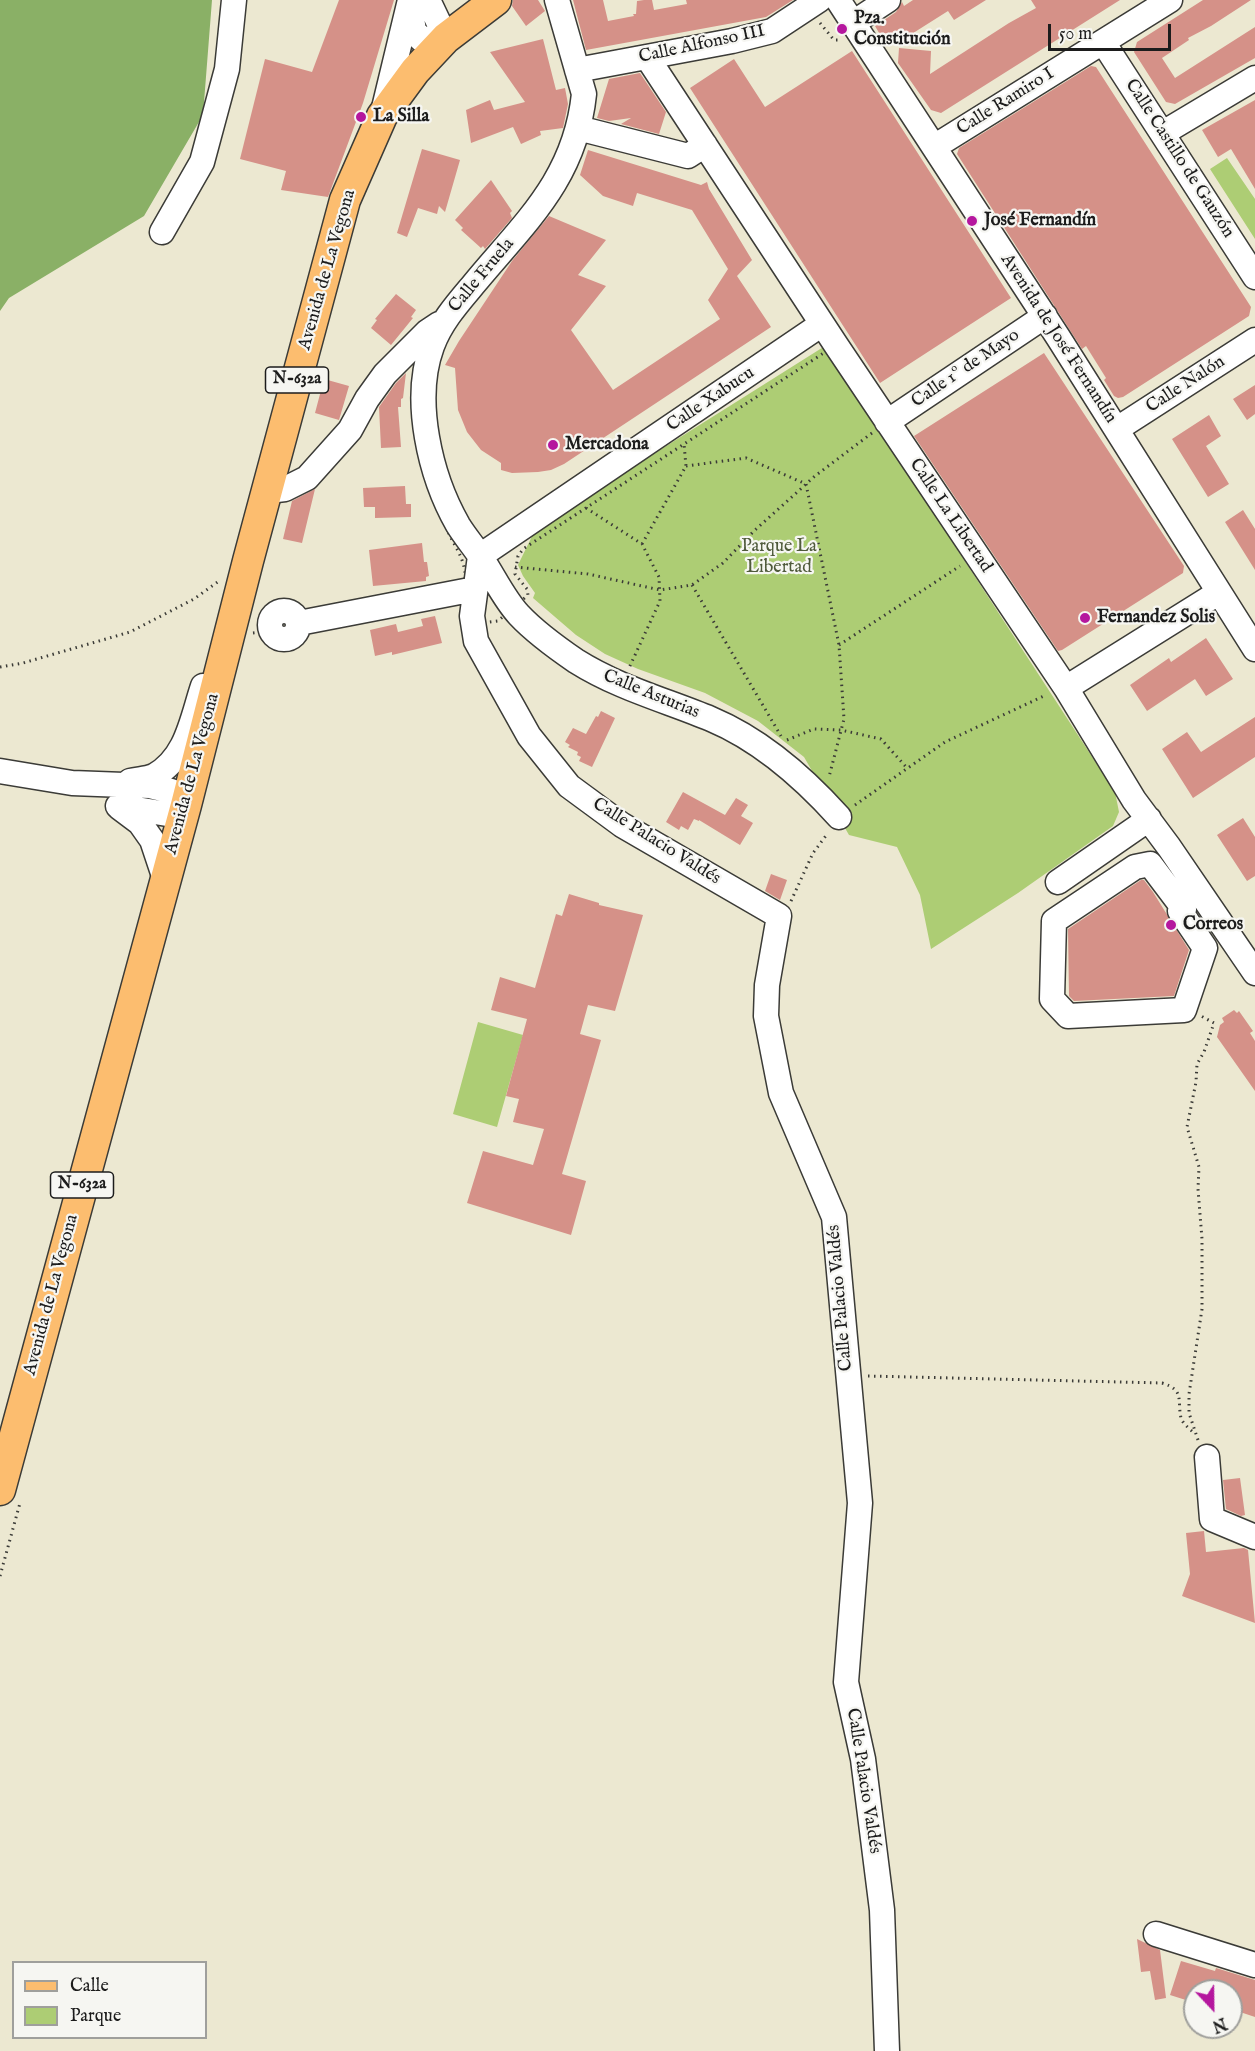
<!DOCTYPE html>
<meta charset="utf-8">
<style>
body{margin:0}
#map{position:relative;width:1255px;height:2051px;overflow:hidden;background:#ece8d1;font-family:"IM FELL English",serif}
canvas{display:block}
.legend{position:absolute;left:12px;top:1961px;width:195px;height:78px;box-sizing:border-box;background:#f6f6f2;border:2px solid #9f9f9c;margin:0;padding:8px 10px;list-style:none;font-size:18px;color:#1c1c1c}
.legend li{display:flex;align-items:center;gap:12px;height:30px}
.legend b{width:30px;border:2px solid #9f9f9c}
.north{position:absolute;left:1183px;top:1979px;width:60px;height:60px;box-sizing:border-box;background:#f6f6f2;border:2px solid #9f9f9c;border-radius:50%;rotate:158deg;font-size:16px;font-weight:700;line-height:24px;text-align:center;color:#1c1c1c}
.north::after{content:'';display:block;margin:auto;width:21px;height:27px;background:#b5179e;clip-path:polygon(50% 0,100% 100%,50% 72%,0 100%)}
.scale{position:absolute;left:1048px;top:24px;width:123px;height:27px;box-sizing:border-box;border:3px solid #1c1c1c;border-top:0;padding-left:8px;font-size:18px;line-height:21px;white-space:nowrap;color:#1c1c1c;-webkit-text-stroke:4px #f6f6f2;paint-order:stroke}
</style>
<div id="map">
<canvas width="1255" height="2051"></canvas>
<ul class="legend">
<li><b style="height:8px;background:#fcbd6f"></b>Calle</li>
<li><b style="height:16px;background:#adcd74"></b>Parque</li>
</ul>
<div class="north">N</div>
<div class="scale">50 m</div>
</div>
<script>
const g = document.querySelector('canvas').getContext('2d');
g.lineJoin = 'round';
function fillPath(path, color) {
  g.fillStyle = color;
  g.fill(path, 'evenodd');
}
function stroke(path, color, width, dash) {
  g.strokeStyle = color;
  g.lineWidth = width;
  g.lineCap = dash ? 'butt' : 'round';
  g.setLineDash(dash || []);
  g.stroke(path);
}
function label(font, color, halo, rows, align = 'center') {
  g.font = font + ' "IM FELL English",serif';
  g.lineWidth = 4.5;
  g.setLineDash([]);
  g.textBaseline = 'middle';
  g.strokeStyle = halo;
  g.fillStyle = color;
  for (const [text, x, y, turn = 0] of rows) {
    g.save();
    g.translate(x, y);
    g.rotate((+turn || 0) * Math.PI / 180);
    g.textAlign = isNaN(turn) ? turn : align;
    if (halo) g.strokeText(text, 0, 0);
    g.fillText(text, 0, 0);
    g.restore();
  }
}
fillPath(new Path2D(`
 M 1227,158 L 1255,199 L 1255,239 L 1210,169 Z
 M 825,346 L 1115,792 L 1119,812 L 1113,826 L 1018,893 L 931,949 L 920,895 L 897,847 L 849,835 L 804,757 L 758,721 L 705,693 L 638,669 L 605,654 L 576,635 L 533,598 L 535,593 L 523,576 L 518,565 L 536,528 Z
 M 478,1022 L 523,1035 L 497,1127 L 453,1114 Z`), '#adcd74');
fillPath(new Path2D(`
 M 0,0 L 212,0 L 203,115 L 144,216 L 9,298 L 0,311 Z`), '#8ab066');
fillPath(new Path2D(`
 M 339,0 L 394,0 L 363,103 L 328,197 L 281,190 L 286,171 L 240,159 L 265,59 L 312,72 Z
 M 513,0 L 538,0 L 545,11 L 526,26 L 512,6 Z
 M 573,0 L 603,0 L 608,21 L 634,16 L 633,14 L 636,14 L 637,1 L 644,0 L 652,0 L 654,10 L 687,4 L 686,0 L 793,0 L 766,17 L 586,50 Z
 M 913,0 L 986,0 L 954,20 L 948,11 L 899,42 L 900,34 L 885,43 L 875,26 L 896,12 L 902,2 L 904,6 Z
 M 1031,0 L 1120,0 L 941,113 L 931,110 L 898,63 L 899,48 L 931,51 L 930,74 L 1009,23 L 1036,8 Z
 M 1203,0 L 1251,0 L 1211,26 L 1188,38 L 1189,40 L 1162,58 L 1175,78 L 1255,27 L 1255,58 L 1175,104 L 1166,102 L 1134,52 L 1137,42 Z
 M 543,39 L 556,90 L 565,88 L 568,104 L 563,128 L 540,131 L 541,135 L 521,144 L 513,127 L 471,143 L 466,110 L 490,100 L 494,110 L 525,102 L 490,52 Z
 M 852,51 L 1011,298 L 880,383 L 690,88 L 734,59 L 765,107 Z
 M 1091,66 L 1096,67 L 1251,307 L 1249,316 L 1123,397 L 1118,398 L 1114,396 L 1104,380 L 1106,378 L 1086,346 L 1082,349 L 957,154 L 959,148 Z
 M 640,73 L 666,112 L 659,134 L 621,124 L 631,118 L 609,121 L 597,118 L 609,79 Z
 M 1255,100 L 1255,189 L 1231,149 L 1218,157 L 1202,130 Z
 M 422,149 L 460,160 L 445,212 L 439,206 L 437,214 L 418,208 L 407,237 L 397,233 Z
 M 588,150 L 701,185 L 707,182 L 709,189 L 752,260 L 737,276 L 771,327 L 564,464 L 551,470 L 538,472 L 512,473 L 501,470 L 501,463 L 481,450 L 467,432 L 458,410 L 455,368 L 445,365 L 459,341 L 512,261 L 549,216 L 606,240 L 578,275 L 606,286 L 571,330 L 613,390 L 720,319 L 708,300 L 728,269 L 692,210 L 637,193 L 633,206 L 603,196 L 580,175 Z
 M 491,180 L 512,211 L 510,213 L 512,218 L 485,249 L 483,246 L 481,248 L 461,230 L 463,228 L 455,220 Z
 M 396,294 L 416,310 L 411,317 L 413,318 L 391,345 L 371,328 L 377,320 L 375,319 Z
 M 1044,353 L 1184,566 L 1183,573 L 1062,650 L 1058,651 L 914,436 Z
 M 406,373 L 403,398 L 401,399 L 401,407 L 398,407 L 401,447 L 381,448 L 379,407 L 396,383 Z
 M 324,379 L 349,386 L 339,420 L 315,413 Z
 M 1255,385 L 1255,414 L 1247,420 L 1233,399 Z
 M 1209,415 L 1221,436 L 1206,446 L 1229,484 L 1208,497 L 1172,439 Z
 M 405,486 L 406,504 L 411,504 L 411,517 L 375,518 L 375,507 L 364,507 L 363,488 Z
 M 315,489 L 302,543 L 283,539 L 292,501 Z
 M 1243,510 L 1255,529 L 1255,570 L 1225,522 Z
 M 422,543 L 424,562 L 427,562 L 429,576 L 426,577 L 426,581 L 373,586 L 369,550 Z
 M 435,616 L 442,643 L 392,655 L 392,652 L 375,656 L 370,630 L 396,624 L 398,632 L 423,626 L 421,619 Z
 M 1206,638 L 1233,679 L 1206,696 L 1195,679 L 1147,711 L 1130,685 L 1169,658 L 1171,662 Z
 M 601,711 L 615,718 L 592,767 L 579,761 L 581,757 L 577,755 L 578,752 L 568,747 L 570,745 L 565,742 L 573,728 L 586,734 L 596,716 L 598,717 Z
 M 1255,717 L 1255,757 L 1193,798 L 1162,749 L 1187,732 L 1201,752 Z
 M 683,792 L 725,815 L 736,798 L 748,805 L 741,816 L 753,823 L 740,845 L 699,820 L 699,821 L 694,819 L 688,830 L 681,826 L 679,830 L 666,822 Z
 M 1243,818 L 1255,837 L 1255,876 L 1247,881 L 1217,835 Z
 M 771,874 L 787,880 L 780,900 L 765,891 Z
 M 1141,880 L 1144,880 L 1153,892 L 1189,950 L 1174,996 L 1074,1001 L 1069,996 L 1068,929 Z
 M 569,894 L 599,903 L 599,905 L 643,915 L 615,1011 L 588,1005 L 580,1034 L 601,1040 L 562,1174 L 586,1181 L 571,1235 L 467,1203 L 483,1151 L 533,1165 L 544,1129 L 513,1122 L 519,1099 L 506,1096 L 527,1019 L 491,1010 L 500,977 L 535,988 L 556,914 L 562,916 Z
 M 1234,1010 L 1237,1013 L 1239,1011 L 1253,1031 L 1250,1033 L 1255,1041 L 1255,1091 L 1217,1037 L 1220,1025 L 1224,1022 L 1222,1018 Z
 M 1240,1478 L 1245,1515 L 1241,1516 L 1226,1509 L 1223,1480 Z
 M 1204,1531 L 1206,1552 L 1244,1548 L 1248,1550 L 1255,1623 L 1182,1596 L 1190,1574 L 1186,1533 Z
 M 1137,1939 L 1160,1950 L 1166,1998 L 1155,2000 L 1150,1971 L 1141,1972 Z
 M 1181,1961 L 1215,1971 L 1216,1968 L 1255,1980 L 1255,2017 L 1231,2009 L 1231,1991 L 1192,1991 L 1189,2001 L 1170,1995 Z`), '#d59188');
const minor = new Path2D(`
 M 557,0 L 584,94 C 575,180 524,223 473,285 C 457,304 441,322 432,346 C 412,400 430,476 458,525 C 466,538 476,549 484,562 C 495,579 505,600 519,615 C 535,632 557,648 576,661 C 619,688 665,700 711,719 C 761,740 803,777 839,817
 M 838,0 L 1058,337 L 1255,649
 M 410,6 L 414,31 L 421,39 L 446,38 L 428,0
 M 853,23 L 888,0
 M 1103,42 L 1255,277
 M 647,57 L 836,345 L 1066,688 L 1134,800 L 1169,847 L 1255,973
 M 577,70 L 732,41 L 772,31 L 819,0
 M 384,108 L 410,0
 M 578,128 L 688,156 L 705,145
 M 1163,133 L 1255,78
 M 934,147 L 1170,0
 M 162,232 L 202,162 L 227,69 L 234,0
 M 887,422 L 1045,316
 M 1117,429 L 1255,340
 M 268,491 L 285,489 L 307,478 L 350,430 L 367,399 L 385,374 L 427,332 L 439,324
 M 480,556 L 472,616 L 476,641 L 529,736 L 569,786 L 622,825 L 779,916 L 767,985 L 766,1016 L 781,1093 L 834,1217 L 860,1503 L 846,1682 L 863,1759 L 882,1910 L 887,2051
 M 480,556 L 822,324
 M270 625a14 14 0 1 1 28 0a14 14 0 1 1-28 0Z
 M 299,623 L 475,589
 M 1066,688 L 1218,593
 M 0,771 L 72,783 L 150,786 L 171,791 L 186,805 L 167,814 L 118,806
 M 130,781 C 138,779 147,779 154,776 C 187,758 192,719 203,686
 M 120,808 L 140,823 L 152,840 L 165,879
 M 1150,864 L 1184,909 L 1180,911 L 1205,948 L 1184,1010 L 1068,1016 L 1052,999 L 1054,921 L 1135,867 Z
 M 1058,882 L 1149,819
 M 1207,1457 L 1212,1519 L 1255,1537
 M 1156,1934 L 1255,1965`);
const major = new Path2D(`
 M 0,1490 L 186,805 L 248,561 L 345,200 L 382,116 L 415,71 L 446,38 L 496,0`);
stroke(minor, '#3b3b37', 27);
stroke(major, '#3b3b37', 33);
stroke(new Path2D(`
 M 820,23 L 834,40 L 841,40
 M 651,46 L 840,338 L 836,345 L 523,549 L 518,556 L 515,574 L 527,589 L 528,595 L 498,621 L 467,625 C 455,607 469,586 464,567 C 461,553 452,542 447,529 C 421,467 395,364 442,306 L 532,207 L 550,178 L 572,128 L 574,95 L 566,61 L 568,57 L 580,54 L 588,59 Z
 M 686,466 L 746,458 L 806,484 L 839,645 L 844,719 L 829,777
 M 586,508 L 642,544 L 659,577 L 660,601 L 629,668
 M 642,544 L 686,466 L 684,444
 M 515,567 L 588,574 L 660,590 L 692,585 L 723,563 L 754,531 L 815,476 L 872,433
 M 692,585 L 781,736
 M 253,633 L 271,631
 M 839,645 L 960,566
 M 0,667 L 23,663 L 130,632 L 194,599 L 219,581
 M 787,740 L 814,729 L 841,730 L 881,739 L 907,768
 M 855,805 L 945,742 L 1046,695
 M 791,901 L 813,853 L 828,833
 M 868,1376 L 1162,1383 C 1185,1390 1177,1400 1181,1418 C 1183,1424 1189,1428 1194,1433
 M 1198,1440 L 1189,1413 L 1189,1394 L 1202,1309 L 1202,1239 L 1198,1189 L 1199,1167 L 1187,1127 L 1196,1082 L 1197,1064 L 1204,1052 L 1214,1023 L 1201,1016
 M 0,1576 L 20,1503`), '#3b3b37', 3, [1.5, 4.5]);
stroke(minor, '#fff', 24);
stroke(major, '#fcbd6f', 30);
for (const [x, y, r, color] of [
 [842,29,6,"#b5179e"],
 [361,117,6,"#b5179e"],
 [972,221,6,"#b5179e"],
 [553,445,6,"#b5179e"],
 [1085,618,6,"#b5179e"],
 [1171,925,6,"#b5179e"]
]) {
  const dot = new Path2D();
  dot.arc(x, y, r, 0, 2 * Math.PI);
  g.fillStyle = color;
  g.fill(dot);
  stroke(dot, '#f6f6f2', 2);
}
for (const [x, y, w] of [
 [297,380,63],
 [82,1185,63]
]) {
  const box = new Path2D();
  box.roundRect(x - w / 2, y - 13, w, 26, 4.5);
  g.fillStyle = '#f6f6f2';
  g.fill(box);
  stroke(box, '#1c1c1c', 1.5);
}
label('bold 16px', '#1c1c1c', null, [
 ["N-632a",297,380],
 ["N-632a",82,1185]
]);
label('bold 18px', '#1c1c1c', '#f6f6f2', [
 ["Pza.",854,19],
 ["Constitución",854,40],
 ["La Silla",373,117],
 ["José Fernandín",984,221],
 ["Mercadona",565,445],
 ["Fernandez Solis",1097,618],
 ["Correos",1183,925]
], 'left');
label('18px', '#1c1c1c', '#f6f6f2', [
 ["Calle Alfonso III",702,45,-12],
 ["Calle Ramiro I",1006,102,-32],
 ["Calle Castillo de Gauzón",1179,159,57],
 ["Avenida de La Vegona",328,270,-74],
 ["Calle Fruela",482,276,-50],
 ["Avenida de José Fernandín",1058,339,57],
 ["Calle 1º de Mayo",966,369,-34],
 ["Calle Nalón",1186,385,-33],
 ["Calle Xabucu",711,400,-34],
 ["Calle La Libertad",950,516,56],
 ["Calle Asturias",651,695,22],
 ["Avenida de La Vegona",193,774,-75],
 ["Calle Palacio Valdés",656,842,32],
 ["Avenida de La Vegona",52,1295,-75],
 ["Calle Palacio Valdés",841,1298,-95],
 ["Calle Palacio Valdés",863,1781,81]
]);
label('18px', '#4f5a3b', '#f6f6f2', [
 ["Parque La",779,547],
 ["Libertad",779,568]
]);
</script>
